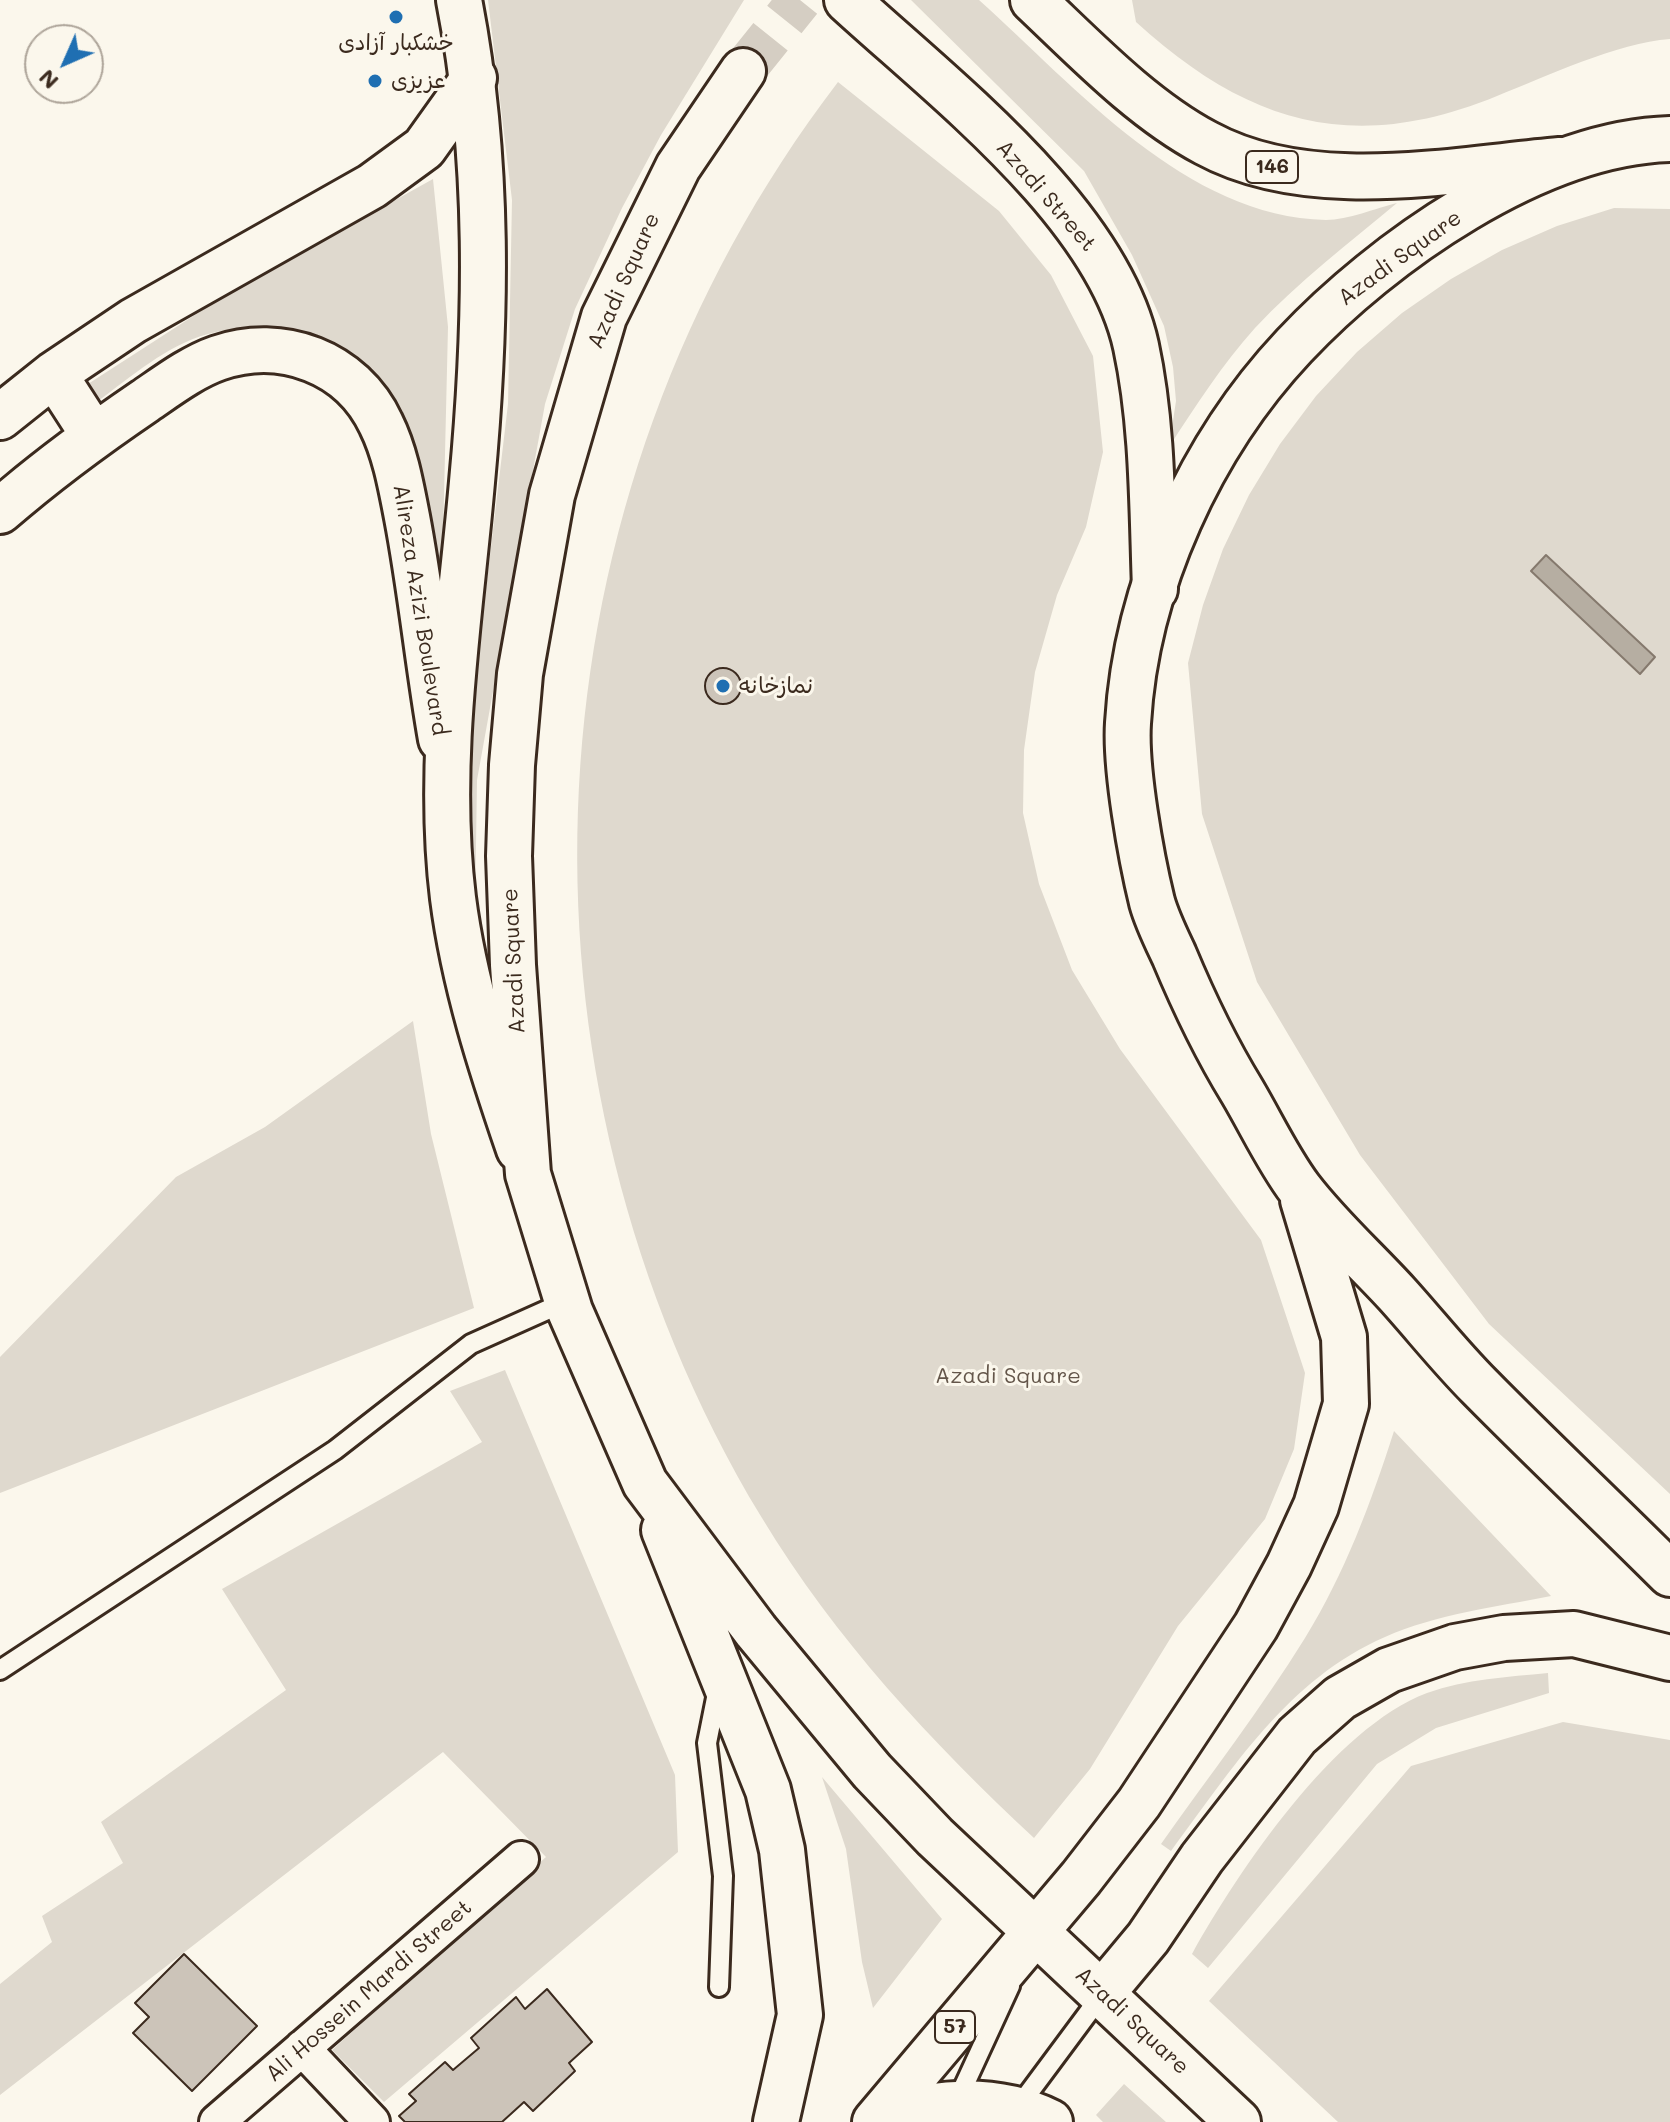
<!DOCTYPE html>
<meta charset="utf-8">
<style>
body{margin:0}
#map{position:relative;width:1670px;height:2122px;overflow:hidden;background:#fbf7ec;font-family:Mali,sans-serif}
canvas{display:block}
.north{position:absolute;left:24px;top:24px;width:80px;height:80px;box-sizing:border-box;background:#fbf7ec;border:2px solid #aea59a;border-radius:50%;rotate:225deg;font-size:22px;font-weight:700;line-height:32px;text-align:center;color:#3b2a1e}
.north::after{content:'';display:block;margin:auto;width:28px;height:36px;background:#1f6fb2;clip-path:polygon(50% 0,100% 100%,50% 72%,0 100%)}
</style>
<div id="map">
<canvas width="1670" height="2122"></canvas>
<div class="north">N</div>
</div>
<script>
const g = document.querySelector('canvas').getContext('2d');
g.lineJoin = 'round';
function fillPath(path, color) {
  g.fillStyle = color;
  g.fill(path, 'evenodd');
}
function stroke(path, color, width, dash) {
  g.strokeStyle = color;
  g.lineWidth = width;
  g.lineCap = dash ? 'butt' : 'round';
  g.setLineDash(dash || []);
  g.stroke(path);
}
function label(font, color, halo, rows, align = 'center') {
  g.font = font + ' Mali,"Playpen Sans Arabic",sans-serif';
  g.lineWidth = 6;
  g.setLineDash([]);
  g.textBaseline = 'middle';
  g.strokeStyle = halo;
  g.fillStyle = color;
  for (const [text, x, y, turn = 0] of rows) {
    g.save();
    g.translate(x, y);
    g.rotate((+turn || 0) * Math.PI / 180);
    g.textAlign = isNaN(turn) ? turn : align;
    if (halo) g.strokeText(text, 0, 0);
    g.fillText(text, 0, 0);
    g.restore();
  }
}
fillPath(new Path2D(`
 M 488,0 L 744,0 L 661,135 L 622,208 L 575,309 L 545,404 L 477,780 L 475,910 L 464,785 L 466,757 L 508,404 L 512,200 Z
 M 911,0 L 979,0 C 1076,87 1186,217 1326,220 C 1348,220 1376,208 1397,203 C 1349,243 1298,282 1255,328 C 1222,365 1196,405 1169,447 L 1176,401 L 1173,367 L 1164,326 L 1132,255 L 1084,171 Z
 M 1132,0 L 1670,0 L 1670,39 C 1617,43 1547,76 1497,96 C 1353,155 1248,124 1136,22 Z
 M 838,82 L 999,211 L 1051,275 L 1093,356 L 1103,452 L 1086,527 L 1057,595 L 1035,672 L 1024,750 L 1023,813 L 1039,884 L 1072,970 L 1120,1049 L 1261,1240 L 1305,1373 L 1294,1449 L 1265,1519 L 1178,1626 L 1090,1769 L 1034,1838 C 931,1742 835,1639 762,1518 C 492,1069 519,499 838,82 Z
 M 433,179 L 448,327 L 440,665 L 382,390 C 348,334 269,318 208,334 C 167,345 131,377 98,401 L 88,384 L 232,291 Z
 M 1614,208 L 1670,209 L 1670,1494 L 1489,1324 L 1360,1155 L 1257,982 L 1202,814 L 1188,663 L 1203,605 L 1223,549 L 1249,495 L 1280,444 L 1316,396 L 1357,352 L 1402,313 L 1451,279 L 1502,250 L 1557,226 Z
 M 413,1021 L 431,1134 L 474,1308 L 0,1493 L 0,1357 L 176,1177 L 265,1127 Z
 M 505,1370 L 675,1775 L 678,1852 L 384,2102 L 332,2050 L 546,1857 L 443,1752 L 0,2095 L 0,1984 L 52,1942 L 42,1916 L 123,1863 L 101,1822 L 286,1690 L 222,1589 L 482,1442 L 450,1391 Z
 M 1394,1431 L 1551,1596 C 1496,1607 1437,1614 1385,1637 C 1288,1679 1232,1769 1171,1851 L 1161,1844 C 1209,1776 1261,1709 1305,1638 C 1345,1573 1371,1503 1394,1431 Z
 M 1548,1673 L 1549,1693 L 1436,1728 L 1377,1764 L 1208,1968 L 1192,1954 C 1239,1870 1334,1728 1427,1693 C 1466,1679 1508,1677 1548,1673 Z
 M 1563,1722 L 1670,1740 L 1670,2122 L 1338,2122 L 1209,2001 L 1411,1766 Z
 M 822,1777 L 942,1919 L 873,2008 L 862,1962 L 846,1849 Z
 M 1124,2084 L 1166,2122 L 1103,2122 L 1096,2115 Z`), '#dfd9ce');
const water = new Path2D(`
 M 1546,555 L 1655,657 L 1640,674 L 1531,571 Z`);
fillPath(water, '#b6aea2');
stroke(water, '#85796d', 2);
const building = new Path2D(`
 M705 686a18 18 0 1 1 36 0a18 18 0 1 1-36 0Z
 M 184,1954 L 257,2026 L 192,2091 L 133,2033 L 149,2017 L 135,2003 Z
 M 547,1989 L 592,2042 L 569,2063 L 575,2071 L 533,2111 L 524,2102 L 502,2122 L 405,2122 L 399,2116 L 416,2101 L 409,2094 L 445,2062 L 453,2070 L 479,2048 L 471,2038 L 516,1997 L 525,2009 Z`);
fillPath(building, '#ccc4b9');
stroke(building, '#3b2a1e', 2);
stroke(new Path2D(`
 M 743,71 L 800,0`), '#d5cec3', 44, [44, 22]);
const service = new Path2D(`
 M 0,1670 L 335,1450 L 471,1344 L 567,1301
 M 718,1688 L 707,1743 L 723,1876 L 719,1987
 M 957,2101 L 1010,1986
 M 1016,2110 L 1103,1993`);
const minor = new Path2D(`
 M 302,2048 L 372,2122
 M 217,2122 L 521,1859`);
const secondary = new Path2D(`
 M 54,374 L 94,436
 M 0,417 L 54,374 L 133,321 L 372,186 L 424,148 L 474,78
 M 0,511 C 46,471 95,435 145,401 C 167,386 192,367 218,358 C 282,336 352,362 381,424 C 395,452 401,486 407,517 C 421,590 428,665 441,739`);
const primary = new Path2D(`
 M 459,0 C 490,159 487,321 472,482 C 460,619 436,760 453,898 C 464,984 491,1067 519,1149
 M 847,0 C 944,89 1107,213 1136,346 C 1153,425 1152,509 1155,589
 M 1033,0 C 1086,50 1142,109 1206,143 C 1309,199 1448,170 1560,160`);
const trunk = new Path2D(`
 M 743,71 L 678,167 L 604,317 L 552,495 L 520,674 L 512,765 L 509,856 L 513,965 L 528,1174 L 570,1311 L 645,1483 L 756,1631 L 872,1771 L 935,1837 L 1238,2122
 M 1670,139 C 1537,143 1382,252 1294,346 C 1201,445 1136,586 1128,723 C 1125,768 1141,857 1152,902 C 1157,920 1166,938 1174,955 C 1194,1003 1215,1047 1242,1091 C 1261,1123 1278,1160 1300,1189 C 1329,1227 1366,1260 1397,1294 C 1425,1325 1451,1358 1480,1387 C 1542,1450 1607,1511 1670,1574
 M 664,1530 L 768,1790 L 782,1850 L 800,2015 L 776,2122
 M 1103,1992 L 1148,1938 L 1202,1858 L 1297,1736 L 1340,1698 L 1389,1670 L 1455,1647 L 1504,1638 L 1574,1634 L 1670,1658
 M 880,2116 C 938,2102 995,2095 1050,2122
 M 875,2122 L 1081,1878 L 1139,1803 L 1256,1626 L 1289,1565 L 1316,1506 L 1346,1404 L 1344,1337 L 1303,1200`);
stroke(service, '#3b2a1e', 24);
stroke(minor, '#3b2a1e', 40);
stroke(secondary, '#3b2a1e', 50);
stroke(primary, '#3b2a1e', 50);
stroke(trunk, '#3b2a1e', 50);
stroke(service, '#fbf7ec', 18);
stroke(minor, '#fbf7ec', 34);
stroke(secondary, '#fbf7ec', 44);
stroke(primary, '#fbf7ec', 44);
stroke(trunk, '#fbf7ec', 44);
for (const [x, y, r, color] of [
 [396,17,8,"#1f6fb2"],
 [375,81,8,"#1f6fb2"],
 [723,686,8,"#1f6fb2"]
]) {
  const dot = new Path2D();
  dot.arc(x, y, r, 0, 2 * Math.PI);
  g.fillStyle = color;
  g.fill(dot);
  stroke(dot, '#fbf7ec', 3);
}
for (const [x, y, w] of [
 [1272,167,52],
 [955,2027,40]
]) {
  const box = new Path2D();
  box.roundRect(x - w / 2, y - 16, w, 32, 6);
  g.fillStyle = '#fbf7ec';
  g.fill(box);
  stroke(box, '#3b2a1e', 2);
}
label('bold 20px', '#3b2a1e', null, [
 ["146",1272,167],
 ["57",955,2027]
]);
label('22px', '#3b2a1e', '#fbf7ec', [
 ["خشکبار آزادی",396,43,"center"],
 ["عزیزی",391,81],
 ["نمازخانه",739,686]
], 'left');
label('22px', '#3b2a1e', '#fbf7ec', [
 ["Azadi Street",1046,196,49],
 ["Azadi Square",1400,258,-36],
 ["Azadi Square",624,281,-66],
 ["Alireza Azizi Boulevard",420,610,81],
 ["Azadi Square",514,961,-93],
 ["Ali Hossein Mardi Street",369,1991,-41],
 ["Azadi Square",1132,2021,43]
]);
label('22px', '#64564a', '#fbf7ec', [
 ["Azadi Square",1008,1376]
]);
</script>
